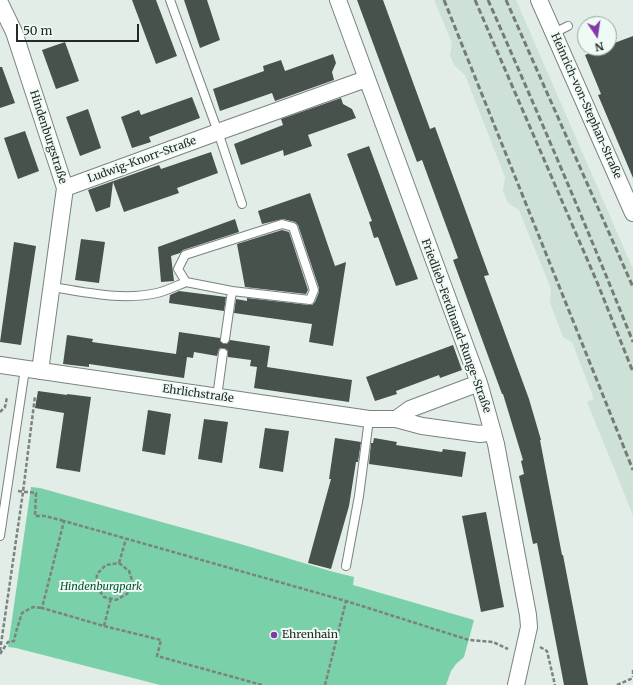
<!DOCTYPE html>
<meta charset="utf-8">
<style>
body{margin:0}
#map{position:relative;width:633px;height:685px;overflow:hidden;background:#e1ede6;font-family:Merriweather,serif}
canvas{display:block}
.north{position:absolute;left:577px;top:16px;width:40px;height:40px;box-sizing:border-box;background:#eefaf4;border:1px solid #9ea6a2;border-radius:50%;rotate:167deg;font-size:11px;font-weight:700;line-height:16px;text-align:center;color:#252927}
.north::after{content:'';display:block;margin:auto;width:14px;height:18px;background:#8337a8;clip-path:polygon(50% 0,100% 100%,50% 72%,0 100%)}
.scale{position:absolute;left:16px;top:24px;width:123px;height:18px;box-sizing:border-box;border:2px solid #252927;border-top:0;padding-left:5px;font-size:12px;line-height:14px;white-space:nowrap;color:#252927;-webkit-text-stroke:3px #eefaf4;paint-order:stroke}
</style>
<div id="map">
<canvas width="633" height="685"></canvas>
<div class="north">N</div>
<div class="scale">50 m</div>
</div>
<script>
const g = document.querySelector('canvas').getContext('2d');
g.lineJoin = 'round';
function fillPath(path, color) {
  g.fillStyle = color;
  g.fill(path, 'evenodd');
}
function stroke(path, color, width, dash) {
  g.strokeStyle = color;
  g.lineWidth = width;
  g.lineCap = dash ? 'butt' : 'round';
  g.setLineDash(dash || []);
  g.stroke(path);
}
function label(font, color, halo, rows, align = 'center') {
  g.font = font + ' Merriweather,serif';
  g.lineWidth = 4;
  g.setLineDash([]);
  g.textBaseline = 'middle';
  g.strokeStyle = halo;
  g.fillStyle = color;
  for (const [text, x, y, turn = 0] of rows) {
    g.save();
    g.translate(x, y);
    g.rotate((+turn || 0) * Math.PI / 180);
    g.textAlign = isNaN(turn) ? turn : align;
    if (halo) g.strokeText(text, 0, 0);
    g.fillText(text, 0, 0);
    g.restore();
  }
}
fillPath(new Path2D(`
 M 434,0 L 516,0 L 633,269 L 633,515 L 587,402 L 594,399 L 572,342 L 563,337 L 550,303 L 551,289 L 519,210 L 508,203 L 503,191 L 505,177 L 465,75 L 455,66 L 450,56 L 452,43 Z`), '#cee1d7');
fillPath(new Path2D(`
 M 31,487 L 40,488 L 244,545 L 330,571 L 354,577 L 353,585 L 474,620 L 464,657 L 456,664 L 451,671 L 446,685 L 160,685 L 16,648 L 8,647 Z`), '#7ad0a8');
fillPath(new Path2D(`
 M 132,0 L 156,0 L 177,56 L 156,64 Z
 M 184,0 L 207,0 L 220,40 L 200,48 Z
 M 357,0 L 383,0 L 430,129 L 435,127 L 489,275 L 484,276 L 529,399 L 541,440 L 540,440 L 562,555 L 563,555 L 588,685 L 564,685 L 537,543 L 533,544 L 519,476 L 524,474 L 521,461 L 523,460 L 503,394 L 502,394 L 453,260 L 458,258 L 422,160 L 417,162 Z
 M 633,36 L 633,178 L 598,95 L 601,94 L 585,55 L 603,48 L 609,48 L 609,45 Z
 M 65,42 L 79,81 L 56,89 L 42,50 Z
 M 333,54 L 336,63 L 332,72 L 334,80 L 275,101 L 272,93 L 220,111 L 213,89 L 264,71 L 263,66 L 281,60 L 285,71 Z
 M 0,67 L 2,67 L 15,103 L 0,108 Z
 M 192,97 L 200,118 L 149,137 L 151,142 L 132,148 L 121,117 L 139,110 L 141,115 Z
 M 341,98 L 343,104 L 352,109 L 356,118 L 308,135 L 312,146 L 284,156 L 283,150 L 241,165 L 234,144 L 283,125 L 281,119 Z
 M 88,109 L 101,148 L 80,156 L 66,117 Z
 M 25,131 L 39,171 L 18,179 L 4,138 Z
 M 369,146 L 418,279 L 396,286 L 378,237 L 374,238 L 369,222 L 372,221 L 347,154 Z
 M 211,152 L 218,173 L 177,188 L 179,193 L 124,212 L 113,182 L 110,207 L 96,212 L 88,190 L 159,165 L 161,169 Z
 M 310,193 L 335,266 L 346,262 L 333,346 L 309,342 L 312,324 L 234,313 L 236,299 L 247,301 L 247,298 L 309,305 L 312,305 L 315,302 L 319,292 L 319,288 L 298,225 L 295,222 L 283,219 L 262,224 L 258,211 Z
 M 235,219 L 239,232 L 183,250 L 180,253 L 171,256 L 174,281 L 161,282 L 158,247 Z
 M 282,230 L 289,232 L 308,290 L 306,294 L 245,287 L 237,244 Z
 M 81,239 L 105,242 L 99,283 L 75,280 Z
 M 14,242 L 36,246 L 21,345 L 0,342 Z
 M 179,291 L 226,297 L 224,311 L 169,303 L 170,295 Z
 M 179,332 L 220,338 L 220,341 L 224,344 L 227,344 L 230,340 L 270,346 L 267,367 L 352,380 L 349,402 L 254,388 L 257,367 L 250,366 L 251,360 L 228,357 L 228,351 L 224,348 L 221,348 L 219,349 L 217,356 L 194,352 L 193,358 L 187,357 L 184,378 L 89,364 L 89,367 L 63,364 L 67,335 L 93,339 L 92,342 L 176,354 Z
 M 453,345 L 462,370 L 440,378 L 439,375 L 396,391 L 397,394 L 375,401 L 366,377 Z
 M 38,391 L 67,395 L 67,394 L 91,397 L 80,472 L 56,468 L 64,413 L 35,408 Z
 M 148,410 L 171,414 L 165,455 L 142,451 Z
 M 204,419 L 228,422 L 222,463 L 198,459 Z
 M 265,428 L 289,431 L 283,472 L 259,468 Z
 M 335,438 L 361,442 L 358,462 L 356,462 L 349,506 L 331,569 L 308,563 L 331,479 L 329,479 Z
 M 374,438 L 397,442 L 396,445 L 442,452 L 443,449 L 466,452 L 462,477 L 369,464 L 371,443 L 373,443 Z
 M 486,512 L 504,607 L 481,612 L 462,516 Z`), '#48524d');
const lane = new Path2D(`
 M 170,0 L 218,132 L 242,204
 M 554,33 L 568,26
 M 282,224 L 293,227 L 314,290 L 310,300 L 232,291 L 186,282 L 178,269 L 185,255 Z
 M 52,287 C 86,292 122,301 157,293 C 166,291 176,286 186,282
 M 225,339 L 232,291
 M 217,397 L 223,353
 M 0,536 L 25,369
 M 346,566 L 359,496 L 369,419`);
const street = new Path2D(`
 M 338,0 L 479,383 L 488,415 L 496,444 L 528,615 L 529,627 L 516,685
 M 539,0 L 633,213
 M 0,3 L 14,32 L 65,188 L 40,371
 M 65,188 L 218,132 L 366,79
 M 0,365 L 369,419 L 396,419 L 422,426 L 480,434 L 493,432
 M 396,419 L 410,409 L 479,383`);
stroke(lane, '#79847e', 10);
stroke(street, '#79847e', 18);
stroke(new Path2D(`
 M 0,412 L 5,407 L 7,397
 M 18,491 L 36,493 L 35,516 L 45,516 L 64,521
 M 119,563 L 129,571 L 133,583 L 127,594 L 116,600 L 104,597 L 96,586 L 97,574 L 106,565 Z
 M 119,563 L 126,539
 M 104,626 L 111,598
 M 540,647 L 547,651 L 555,685
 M 0,651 L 23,492 L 35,396
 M 0,654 L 8,642 L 14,641 L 16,632 L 22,613 L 33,607 L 42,608
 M 633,670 L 633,677
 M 262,685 L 157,656 L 161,640 L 104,626 L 42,608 L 64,521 L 346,601 L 469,640 L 493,642 L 508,649
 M 325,685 L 346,601
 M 617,685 L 633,678`), '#7c837f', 2.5, [4, 2]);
stroke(lane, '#fff', 8);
stroke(street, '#fff', 16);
stroke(new Path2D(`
 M 444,0 L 633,470
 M 475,0 L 597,282 L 633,372
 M 488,0 C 538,113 587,227 633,342
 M 506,0 L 633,287`), '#757c78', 3, [6, 3]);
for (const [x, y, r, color] of [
 [274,635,4,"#8337a8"]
]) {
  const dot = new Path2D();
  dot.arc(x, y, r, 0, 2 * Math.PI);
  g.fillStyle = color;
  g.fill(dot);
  stroke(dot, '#eefaf4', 1.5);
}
label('11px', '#252927', '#eefaf4', [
 ["Heinrich-von-Stephan-Straße",586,106,66],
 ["Hindenburgstraße",48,137,72],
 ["Ludwig-Knorr-Straße",142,160,-20],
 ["Friedlieb-Ferdinand-Runge-Straße",456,326,70],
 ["Ehrlichstraße",198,394,8]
]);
label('italic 11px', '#065238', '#eefaf4', [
 ["Hindenburgpark",101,587]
]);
label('11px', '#252927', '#eefaf4', [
 ["Ehrenhain",282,635]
], 'left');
</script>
